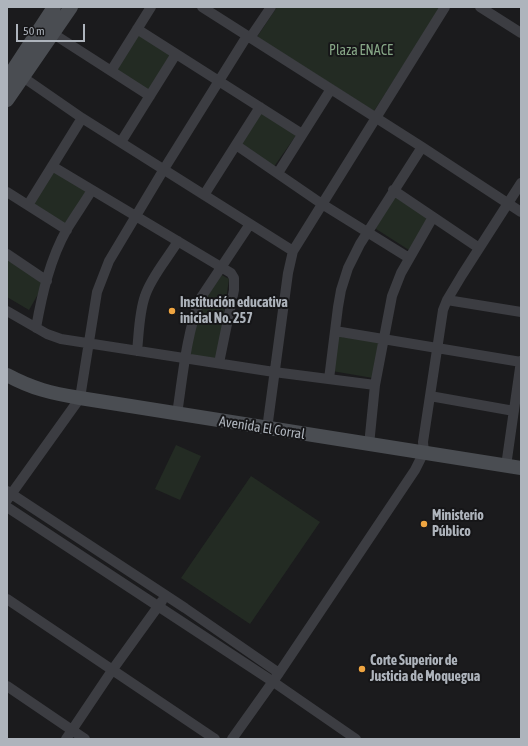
<!DOCTYPE html>
<meta charset="utf-8">
<style>
body{margin:0}
#map{position:relative;width:528px;height:746px;overflow:hidden;background:#1b1b1d;font-family:"Asap Condensed",sans-serif}
canvas{display:block}
.frame{position:absolute;inset:0;border:8px solid #aeb4bc;pointer-events:none}
.scale{position:absolute;left:16px;top:24px;width:69px;height:18px;box-sizing:border-box;border:2px solid #aeb4bc;border-top:0;padding-left:5px;font-size:12px;line-height:14px;white-space:nowrap;color:#aeb4bc;-webkit-text-stroke:3px #161618;paint-order:stroke}
</style>
<div id="map">
<canvas width="528" height="746"></canvas>
<div class="frame"></div>
<div class="scale">50 m</div>
</div>
<script>
const g = document.querySelector('canvas').getContext('2d');
g.lineJoin = 'round';
function fillPath(path, color) {
  g.fillStyle = color;
  g.fill(path, 'evenodd');
}
function stroke(path, color, width, dash) {
  g.strokeStyle = color;
  g.lineWidth = width;
  g.lineCap = dash ? 'butt' : 'round';
  g.setLineDash(dash || []);
  g.stroke(path);
}
function label(font, color, halo, rows, align = 'center') {
  g.font = font + ' "Asap Condensed",sans-serif';
  g.lineWidth = 4;
  g.setLineDash([]);
  g.textBaseline = 'middle';
  g.strokeStyle = halo;
  g.fillStyle = color;
  for (const [text, x, y, turn = 0] of rows) {
    g.save();
    g.translate(x, y);
    g.rotate((+turn || 0) * Math.PI / 180);
    g.textAlign = isNaN(turn) ? turn : align;
    if (halo) g.strokeText(text, 0, 0);
    g.fillText(text, 0, 0);
    g.restore();
  }
}
fillPath(new Path2D(`
 M 277,7 L 441,7 L 374,111 L 257,37 Z
 M 139,33 L 173,55 L 149,92 L 115,71 Z
 M 260,111 L 297,134 L 273,168 L 237,147 Z
 M 53,169 L 89,191 L 65,226 L 31,204 Z
 M 393,196 L 429,218 L 409,250 L 373,227 Z
 M 7,260 L 45,282 L 29,310 L 7,297 Z
 M 220,274 L 229,279 L 217,360 L 189,355 L 197,312 Z
 M 336,336 L 379,342 L 373,378 L 332,371 Z
 M 176,445 L 201,456 L 180,500 L 155,489 Z
 M 251,476 L 320,522 L 250,624 L 181,578 Z`), '#232b23');
stroke(new Path2D(`
 M 202,7 L 422,147 L 521,212
 M 480,7 L 521,33
 M 137,29 L 302,134
 M 52,33 L 150,96
 M 250,38 L 271,7
 M 111,71 L 151,7
 M 17,73 L 82,118 L 293,251
 M 121,142 L 176,54
 M 236,145 L 322,204 L 409,258
 M 52,166 L 231,273 L 234,278 L 234,290 L 219,363
 M 278,173 L 331,89
 M 393,190 L 479,248
 M 7,192 L 67,230
 M 204,195 L 260,107
 M 28,205 L 82,118
 M 7,254 L 47,281
 M 447,300 L 521,312
 M 7,311 L 47,334 L 61,339 L 274,372 L 375,385
 M 36,328 C 42,294 50,259 67,229 C 75,216 84,203 92,190
 M 335,331 L 521,362
 M 137,351 C 139,333 139,313 145,296 C 151,277 168,258 178,241
 M 329,379 L 338,307 L 341,290 L 348,268 L 360,244 L 422,147
 M 430,396 L 514,411
 M 177,414 C 183,375 186,336 200,299 L 250,224
 M 267,429 L 288,273 L 293,251 L 445,7
 M 369,445 L 375,385 L 392,296 L 401,273 L 433,217
 M 506,466 L 521,361
 M 7,491 L 185,608 L 279,673
 M 7,500 L 80,398 L 97,292 L 109,261 L 164,169 L 247,36
 M 7,507 L 272,681 L 356,739
 M 7,599 L 215,739
 M 7,686 L 85,739
 M 66,739 L 113,669 L 162,601
 M 232,739 L 279,673 L 415,470 L 424,452 L 423,442 L 443,310 L 447,300 L 462,275 L 521,183`), '#3c3d42', 10);
stroke(new Path2D(`
 M 7,79 L 54,7
 M 7,100 L 71,7
 M 7,375 C 33,389 51,393 80,398 L 521,468`), '#4a4d52', 14);
for (const [x, y, r, color] of [
 [172,311,4,"#efa541"],
 [424,524,4,"#efa541"],
 [362,669,4,"#efa541"]
]) {
  const dot = new Path2D();
  dot.arc(x, y, r, 0, 2 * Math.PI);
  g.fillStyle = color;
  g.fill(dot);
  stroke(dot, '#161618', 1.5);
}
label('14px', '#86a686', '#161618', [
 ["Plaza ENACE",361,51]
]);
label('bold 14px', '#aeb4bc', '#161618', [
 ["Institución educativa",180,303],
 ["inicial No. 257",180,319],
 ["Ministerio",432,516],
 ["Público",432,532],
 ["Corte Superior de",370,661],
 ["Justicia de Moquegua",370,677]
], 'left');
label('14px', '#aeb4bc', '#161618', [
 ["Avenida El Corral",262,428,9]
]);
</script>
